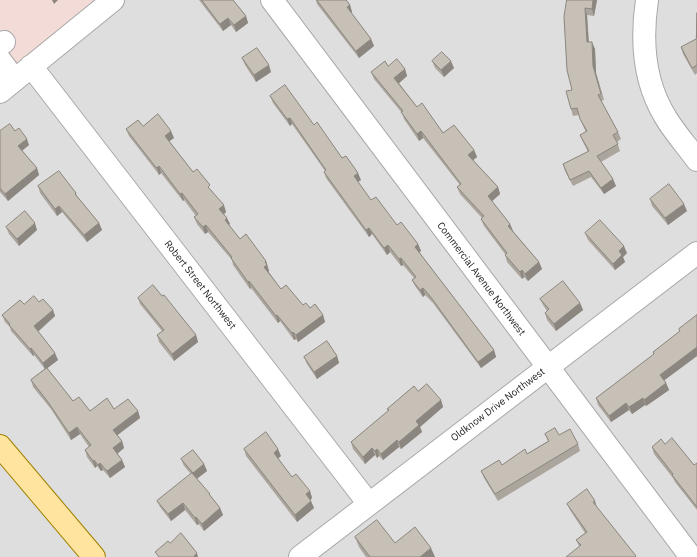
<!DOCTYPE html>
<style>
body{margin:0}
canvas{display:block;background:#f2f0e8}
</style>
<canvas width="697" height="557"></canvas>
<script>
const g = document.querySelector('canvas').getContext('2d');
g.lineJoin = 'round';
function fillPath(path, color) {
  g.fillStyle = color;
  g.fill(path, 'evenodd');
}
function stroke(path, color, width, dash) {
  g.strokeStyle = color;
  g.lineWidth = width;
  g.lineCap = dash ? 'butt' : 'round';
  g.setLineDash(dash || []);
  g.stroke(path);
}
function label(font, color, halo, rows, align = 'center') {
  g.font = font + ' "IBM Plex Sans",sans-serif';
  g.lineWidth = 4;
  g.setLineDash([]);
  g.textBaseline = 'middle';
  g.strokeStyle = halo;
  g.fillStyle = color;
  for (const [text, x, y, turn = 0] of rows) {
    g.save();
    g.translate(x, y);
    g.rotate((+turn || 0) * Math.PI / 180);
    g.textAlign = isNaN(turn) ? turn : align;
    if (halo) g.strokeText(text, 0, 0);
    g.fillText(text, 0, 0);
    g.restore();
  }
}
fillPath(new Path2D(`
 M 120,0 L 697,0 L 697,557 L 0,557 L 0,96 Z`), '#dfdede');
fillPath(new Path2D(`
 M 0,0 L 120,0 L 0,96 Z`), '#f3dcd7');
const minor = new Path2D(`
 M 272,0 L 691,557
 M 647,0 C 641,40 644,83 666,118 C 675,133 687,146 697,160
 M 0,45 L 4,42
 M 0,60 L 15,80
 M 31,66 L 369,504
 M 0,92 L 113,0
 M 300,557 L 697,253`);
const major = new Path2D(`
 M 0,446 L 94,557`);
stroke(minor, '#a8a8a8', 24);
stroke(major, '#9e8100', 24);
stroke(minor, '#fff', 22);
stroke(major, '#ffe49f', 22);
fillPath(new Path2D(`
 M 199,0 L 233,0 L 246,16 L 248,23 L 236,32 L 231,25 L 223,31 Z
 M 316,0 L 346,0 L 350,5 L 352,12 L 351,13 L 371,39 L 374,46 L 359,58 L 317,4 Z
 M 597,0 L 594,16 L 587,15 L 589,42 L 595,49 L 596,73 L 604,100 L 601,101 L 618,132 L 621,139 L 617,142 L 620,151 L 601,162 L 616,186 L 604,194 L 591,177 L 573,186 L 565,171 L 563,164 L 588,152 L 583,142 L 580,135 L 586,132 L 583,126 L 579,115 L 573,116 L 571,109 L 572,90 L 564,17 Z
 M 697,13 L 697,73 L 695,75 L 683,54 L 681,47 L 696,39 Z
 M 242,58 L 271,72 L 256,82 L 245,65 Z
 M 432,61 L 454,68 L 444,77 L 435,68 Z
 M 388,66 L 405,69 L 407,76 L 399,83 L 417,107 L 443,133 L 474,150 L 477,157 L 473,160 L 498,187 L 500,194 L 492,201 L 510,224 L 513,231 L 539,262 L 542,269 L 528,281 L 524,277 L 522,279 L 507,262 L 505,254 L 484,226 L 481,219 L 482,218 L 460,194 L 457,187 L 460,185 L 423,138 L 419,141 L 404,119 L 402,113 L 374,79 L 371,72 Z
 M 270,96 L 314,125 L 361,180 L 358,182 L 371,200 L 397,225 L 418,244 L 421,251 L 419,252 L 494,350 L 496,357 L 481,368 L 433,303 L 425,295 L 423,297 L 415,286 L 412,280 L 414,278 L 403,265 L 401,266 L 390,252 L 387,255 L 372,234 L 369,237 L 326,178 L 324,172 L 325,171 L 292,124 L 290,126 L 273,103 Z
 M 143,126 L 174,138 L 169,141 L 193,172 L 212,191 L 226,212 L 224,214 L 230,224 L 229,225 L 240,239 L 266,261 L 269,271 L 269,272 L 281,289 L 303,305 L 323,315 L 325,322 L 298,342 L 296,339 L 294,340 L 280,321 L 278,323 L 251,288 L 250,289 L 233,265 L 232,260 L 208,232 L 205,234 L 197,224 L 194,217 L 196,216 L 184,200 L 183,201 L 161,173 L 159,175 L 157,172 L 129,136 L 126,129 Z
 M 0,131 L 15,131 L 29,145 L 22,151 L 37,168 L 39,175 L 8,201 L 0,192 Z
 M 38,186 L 76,193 L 77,196 L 99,223 L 102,230 L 87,242 L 62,212 L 57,216 L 40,193 Z
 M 650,199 L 687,211 L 668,225 L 652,206 Z
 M 6,227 L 37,230 L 19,246 L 9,234 Z
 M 585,233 L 627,253 L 623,257 L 625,262 L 615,270 L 588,240 Z
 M 162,296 L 196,335 L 198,342 L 174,361 L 159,342 L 157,335 L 162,331 L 140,304 L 138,298 Z
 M 540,299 L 580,303 L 583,310 L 556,331 L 547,320 L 545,313 L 547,311 L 543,305 Z
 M 39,302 L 53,310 L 55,316 L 38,332 L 58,360 L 47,368 L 73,401 L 90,411 L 114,409 L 138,411 L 140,418 L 117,435 L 122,441 L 124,448 L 117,453 L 122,460 L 125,467 L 110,478 L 103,470 L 101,471 L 97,466 L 95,468 L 87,457 L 85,450 L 89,447 L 80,434 L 71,440 L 51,409 L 33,387 L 31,380 L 45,369 L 34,355 L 33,356 L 11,331 L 10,327 L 5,322 L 2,315 Z
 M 697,315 L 697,356 L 664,380 L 666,383 L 669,390 L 646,406 L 645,405 L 632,414 L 629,410 L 611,422 L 598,405 L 596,398 L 654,355 L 653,352 L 680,332 L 679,329 Z
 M 337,356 L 339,363 L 317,379 L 307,364 L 304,357 Z
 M 418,391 L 441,400 L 443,407 L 420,427 L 422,432 L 401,449 L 399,447 L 383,460 L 379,456 L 377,458 L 375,455 L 365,464 L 353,449 L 351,442 L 388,411 L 387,409 Z
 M 545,434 L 559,435 L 578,444 L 580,451 L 498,501 L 484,478 L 481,471 L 502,465 L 527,454 L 548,441 Z
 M 665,444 L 694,465 L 697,464 L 697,510 L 675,482 L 673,478 L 654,454 L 652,447 Z
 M 244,449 L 281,456 L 278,458 L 292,477 L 310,491 L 312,498 L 310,500 L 314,508 L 297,522 L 246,456 Z
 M 181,459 L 204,464 L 207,471 L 197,479 L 220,508 L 223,515 L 204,531 L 199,524 L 197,525 L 185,510 L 171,521 L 160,507 L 157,501 L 191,474 L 184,466 Z
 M 567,504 L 597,508 L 636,556 L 579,546 L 576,540 L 585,533 L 570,510 Z
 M 355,537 L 395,543 L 435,557 L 366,557 L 359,547 Z`), '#aba59d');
fillPath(new Path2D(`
 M 52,0 L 58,0 L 54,4 Z
 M 593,0 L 597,0 L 594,16 L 592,9 Z
 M 350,5 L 352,12 L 349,14 L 347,7 Z
 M 585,8 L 587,15 L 589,49 L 587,42 Z
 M 246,16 L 248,23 L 236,32 L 234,25 Z
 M 228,18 L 231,25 L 223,31 L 220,24 Z
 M 371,39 L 374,46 L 359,58 L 356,51 Z
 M 592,42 L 595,49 L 596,73 L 604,100 L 593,66 Z
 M 451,61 L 454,68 L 444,77 L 441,70 Z
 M 269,65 L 271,72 L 256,82 L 254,75 Z
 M 405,69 L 407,76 L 397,85 L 394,78 Z
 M 290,118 L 292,124 L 290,126 L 287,119 Z
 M 171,131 L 174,138 L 167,143 L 165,136 Z
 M 421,131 L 423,138 L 419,141 L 417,134 Z
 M 27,139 L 29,145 L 20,152 L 18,146 Z
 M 474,150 L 477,157 L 471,162 L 468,155 Z
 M 159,166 L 161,173 L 159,175 L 157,168 Z
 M 37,168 L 39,175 L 8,201 L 5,194 Z
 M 358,173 L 361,180 L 356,183 L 354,176 Z
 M 613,179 L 616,186 L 604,194 L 601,188 Z
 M 498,187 L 500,194 L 490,203 L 488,196 Z
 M 182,193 L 184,200 L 183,201 L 180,194 Z
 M 684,204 L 687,211 L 668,225 L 665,218 Z
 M 224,205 L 226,212 L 222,216 L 219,209 Z
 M 59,206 L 62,212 L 57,216 L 55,209 Z
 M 227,218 L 230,224 L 227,227 L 225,220 Z
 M 35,223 L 37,230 L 19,246 L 17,239 Z
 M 99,223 L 102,230 L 87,242 L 84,235 Z
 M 510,224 L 513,231 L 508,226 Z
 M 206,225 L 208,232 L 205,234 L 203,227 Z
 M 369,228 L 372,234 L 369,237 L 366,230 Z
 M 418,244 L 421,251 L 417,254 L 415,247 Z
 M 388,245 L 390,252 L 387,255 L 384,248 Z
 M 624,246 L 627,253 L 623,257 L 625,262 L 615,270 L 613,264 L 619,251 Z
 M 401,258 L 403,265 L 401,266 L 399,259 Z
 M 266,261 L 269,271 L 267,273 L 264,267 L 265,262 Z
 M 539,262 L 542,269 L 528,281 L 525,274 Z
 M 522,270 L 524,277 L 522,279 L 520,272 Z
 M 249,281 L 251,288 L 250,289 L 248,282 Z
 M 423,288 L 425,295 L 423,297 L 420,290 Z
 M 580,303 L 583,310 L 556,331 L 554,324 Z
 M 53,310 L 55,316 L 36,333 L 34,326 Z
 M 277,315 L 280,321 L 278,323 L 276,316 Z
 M 323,315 L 325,322 L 298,342 L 296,335 Z
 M 293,332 L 296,339 L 294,340 L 292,333 Z
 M 196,335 L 198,342 L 174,361 L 172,354 Z
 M 697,347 L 697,356 L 662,382 L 660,375 Z
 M 31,348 L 34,355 L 33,356 L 30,349 Z
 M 494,350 L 496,357 L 481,368 L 478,362 Z
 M 55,353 L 58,360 L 45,370 L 43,363 Z
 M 337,356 L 339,363 L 317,379 L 314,372 Z
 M 666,383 L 669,390 L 646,406 L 644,400 Z
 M 643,398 L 645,405 L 632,414 L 629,407 Z
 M 441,400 L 443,407 L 420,427 L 422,432 L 401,449 L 399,442 L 416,421 Z
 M 626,403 L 629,410 L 611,422 L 609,416 Z
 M 138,411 L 140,418 L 115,437 L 113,430 Z
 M 77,427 L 80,434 L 71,440 L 69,433 Z
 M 397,440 L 399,447 L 383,460 L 381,454 Z
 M 122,441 L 124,448 L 116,455 L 113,448 Z
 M 372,448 L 375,455 L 365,464 L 363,457 Z
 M 278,449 L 281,456 L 276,460 L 274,453 Z
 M 377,449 L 379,456 L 377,458 L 375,451 Z
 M 94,460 L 97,466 L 95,468 L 93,461 Z
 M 122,460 L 125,467 L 110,478 L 107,471 Z
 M 100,463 L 103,470 L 101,471 L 98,465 Z
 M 204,464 L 207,471 L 195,480 L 193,473 Z
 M 310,491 L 312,498 L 309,501 L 306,494 Z
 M 311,501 L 314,508 L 297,522 L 295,515 Z
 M 595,501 L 597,508 L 593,502 Z
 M 183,503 L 185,510 L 171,521 L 168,514 Z
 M 220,508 L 223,515 L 204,531 L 202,524 Z
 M 196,517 L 199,524 L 197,525 L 195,518 Z
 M 431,548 L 435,557 L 420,557 Z
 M 197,553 L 198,557 L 194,557 L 194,556 Z`), '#8b867f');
const building = new Path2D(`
 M 202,0 L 233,0 L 246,16 L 234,25 L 228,18 L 220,24 Z
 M 317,0 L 346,0 L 350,5 L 347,7 L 371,39 L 356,51 Z
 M 567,0 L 593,0 L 592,9 L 585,8 L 587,42 L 592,42 L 593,66 L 601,94 L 598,95 L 618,132 L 613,135 L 618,144 L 597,156 L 613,179 L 601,188 L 589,171 L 570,180 L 563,164 L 589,151 L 580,135 L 587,131 L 580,119 L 577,108 L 571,109 L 566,91 L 572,90 L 567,70 L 564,17 Z
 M 697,13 L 697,65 L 692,68 L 681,47 L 696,39 Z
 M 257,48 L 269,65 L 254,75 L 242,58 Z
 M 442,52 L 451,61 L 441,70 L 432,61 Z
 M 397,59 L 405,69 L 394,78 L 417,107 L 422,103 L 443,133 L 454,125 L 474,150 L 468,155 L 498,187 L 488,196 L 510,224 L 508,226 L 539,262 L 525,274 L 522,270 L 520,272 L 505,255 L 507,253 L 481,219 L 484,216 L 457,187 L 461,184 L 421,131 L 417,134 L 401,112 L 403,111 L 371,72 L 385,61 L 388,66 Z
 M 285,85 L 314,125 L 317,122 L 342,158 L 346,156 L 358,173 L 354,176 L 371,200 L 376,197 L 397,225 L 401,222 L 418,244 L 415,247 L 494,350 L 478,362 L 430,296 L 423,288 L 420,290 L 412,280 L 416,277 L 401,258 L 399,259 L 388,245 L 384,248 L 369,228 L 366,230 L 324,172 L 326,170 L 290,118 L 287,119 L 270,96 Z
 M 158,114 L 171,131 L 165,136 L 193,172 L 197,169 L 210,185 L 208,187 L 224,205 L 219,209 L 227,218 L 225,220 L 240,239 L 246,234 L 266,261 L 265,262 L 267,265 L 264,267 L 281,289 L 286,285 L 303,305 L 306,303 L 310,308 L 315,304 L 323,315 L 296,335 L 293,332 L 292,333 L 277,315 L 276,316 L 249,281 L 248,282 L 231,258 L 232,257 L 206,225 L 203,227 L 194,217 L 198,214 L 182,193 L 180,194 L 159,166 L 157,168 L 154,165 L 126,129 L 138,120 L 143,126 Z
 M 10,124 L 15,131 L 19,128 L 27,139 L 18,146 L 37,168 L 5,194 L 0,188 L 0,131 Z
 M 59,171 L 76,193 L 75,194 L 99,223 L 84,235 L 59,206 L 55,209 L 38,186 Z
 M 669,184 L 684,204 L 665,218 L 650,199 Z
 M 25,211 L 35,223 L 17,239 L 6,227 Z
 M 600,220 L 624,246 L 619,251 L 622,255 L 613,264 L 585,233 Z
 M 563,281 L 580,303 L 554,324 L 545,313 L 549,309 L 540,299 Z
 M 153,285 L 162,296 L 164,295 L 196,335 L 172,354 L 157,335 L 164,330 L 138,298 Z
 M 34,296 L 39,302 L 43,299 L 53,310 L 34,326 L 55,353 L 43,363 L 31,348 L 30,349 L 9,325 L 10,324 L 2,315 L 20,300 L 24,304 Z
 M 697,315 L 697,347 L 660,375 L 666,383 L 644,400 L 643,398 L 629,407 L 626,403 L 609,416 L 596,398 L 654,354 L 653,352 L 680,331 L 679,329 Z
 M 327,341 L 337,356 L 314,372 L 304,357 Z
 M 47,368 L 73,401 L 79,397 L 90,411 L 107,398 L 114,409 L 128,399 L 138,411 L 113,430 L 122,441 L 113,448 L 122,460 L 107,471 L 100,463 L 98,465 L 94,460 L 93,461 L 85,450 L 91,445 L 77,427 L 69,433 L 48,402 L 31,380 Z
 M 427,384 L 441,400 L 416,421 L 419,425 L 399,442 L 397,440 L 381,454 L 377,449 L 375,451 L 372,448 L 363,457 L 351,442 L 389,410 L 387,409 L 414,386 L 418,391 Z
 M 555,428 L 559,435 L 570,429 L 578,444 L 495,494 L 481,471 L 499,460 L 502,465 L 525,449 L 527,454 L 549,441 L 545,434 Z
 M 266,432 L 278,449 L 274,453 L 292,477 L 296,474 L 310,491 L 306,494 L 311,501 L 295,515 L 244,449 Z
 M 672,438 L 694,465 L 697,463 L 697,507 L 672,475 L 673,474 L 652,447 L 661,439 L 665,444 Z
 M 193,450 L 204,464 L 193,473 L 181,459 Z
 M 192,473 L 210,494 L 209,494 L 220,508 L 202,524 L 196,517 L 195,518 L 183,503 L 168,514 L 157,501 Z
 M 587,489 L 595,501 L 593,502 L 636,556 L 635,557 L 566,557 L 581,545 L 576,540 L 587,532 L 567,504 Z
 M 377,520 L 395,543 L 415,527 L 431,548 L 420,557 L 370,557 L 355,537 Z
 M 181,533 L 197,553 L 194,556 L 195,557 L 159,557 L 155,552 L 168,541 L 170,543 Z`);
fillPath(building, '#c7c0b6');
stroke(building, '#8b867f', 1);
label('10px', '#212121', '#fff', [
 ["Commercial Avenue Northwest",481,279,53],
 ["Robert Street Northwest",200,285,52],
 ["Oldknow Drive Northwest",498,405,-37]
]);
</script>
